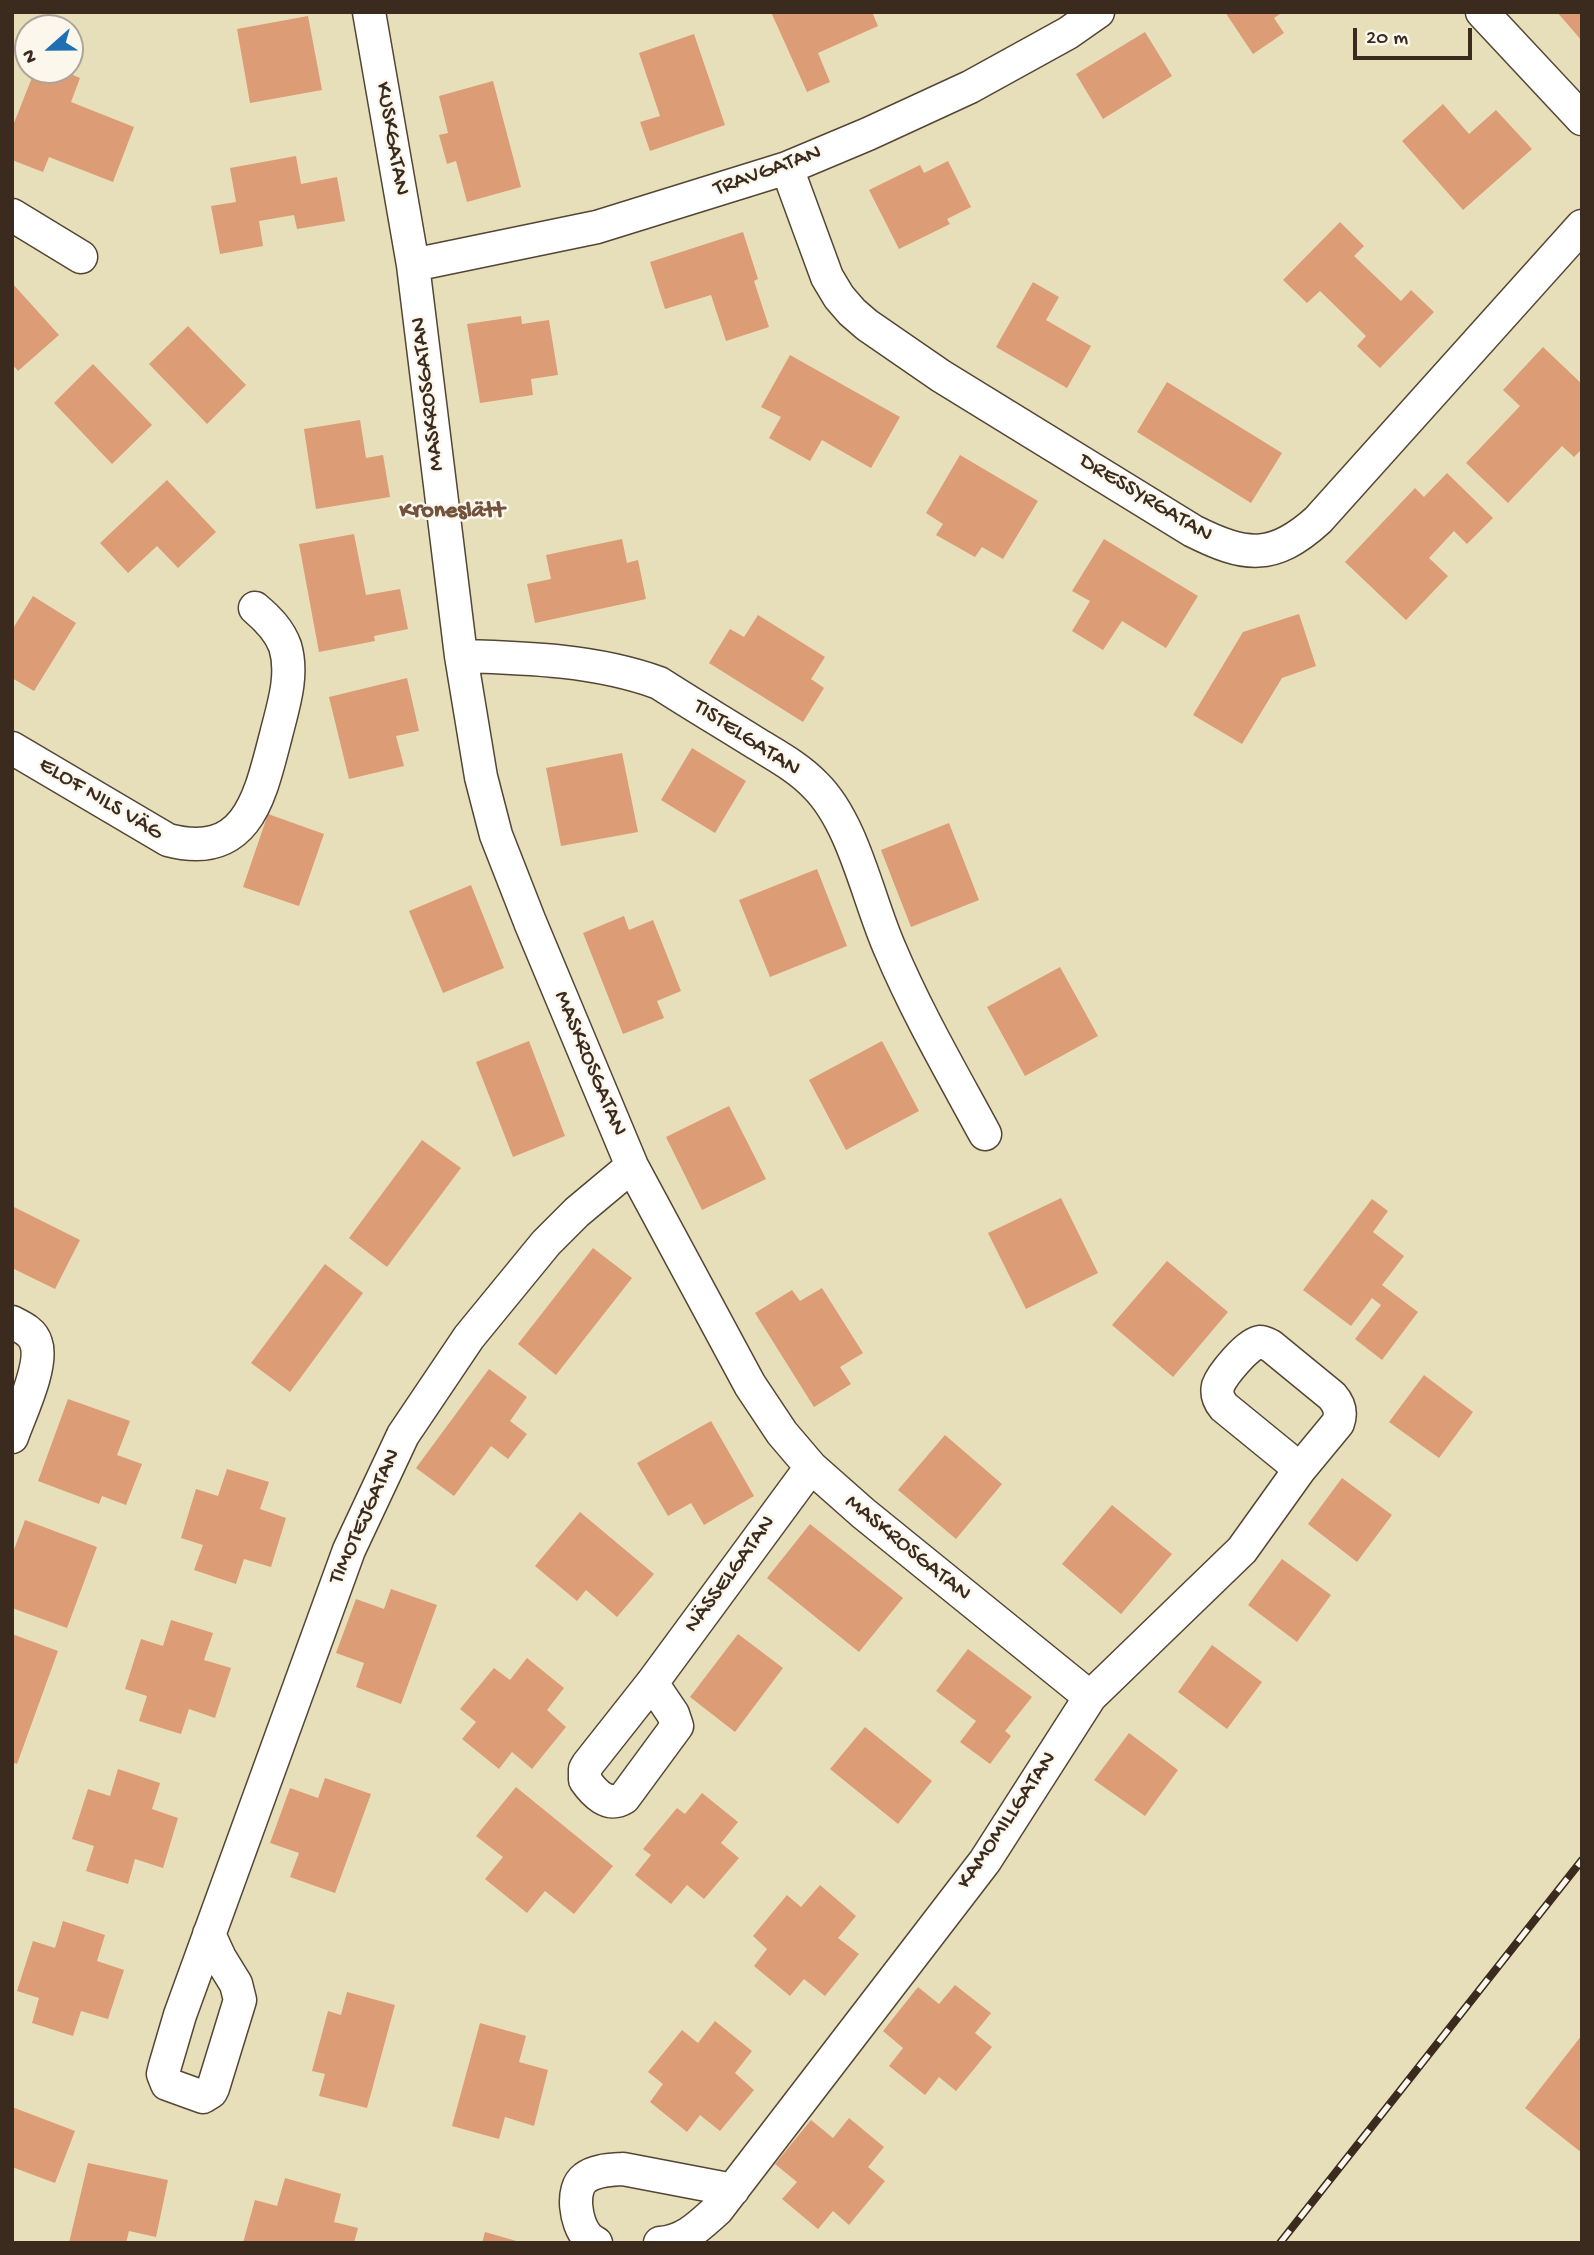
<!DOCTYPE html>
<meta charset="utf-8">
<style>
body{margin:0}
#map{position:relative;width:1594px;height:2255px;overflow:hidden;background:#e7dfb9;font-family:"Gochi Hand",sans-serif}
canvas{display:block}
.frame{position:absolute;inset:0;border:14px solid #3b2a1e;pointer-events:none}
.north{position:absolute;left:14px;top:14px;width:70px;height:70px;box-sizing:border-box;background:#fbf7ec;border:2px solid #aea59a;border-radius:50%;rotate:249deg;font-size:19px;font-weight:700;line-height:28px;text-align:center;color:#3b2a1e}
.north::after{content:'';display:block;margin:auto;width:24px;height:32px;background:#1f6fb2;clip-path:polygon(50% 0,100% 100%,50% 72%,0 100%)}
.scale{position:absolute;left:1353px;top:28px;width:119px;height:32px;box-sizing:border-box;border:4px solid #3b2a1e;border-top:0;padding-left:9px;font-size:21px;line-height:24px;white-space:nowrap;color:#3b2a1e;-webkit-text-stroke:5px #fbf7ec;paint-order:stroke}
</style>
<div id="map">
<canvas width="1594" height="2255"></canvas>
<div class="frame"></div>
<div class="north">N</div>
<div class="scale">20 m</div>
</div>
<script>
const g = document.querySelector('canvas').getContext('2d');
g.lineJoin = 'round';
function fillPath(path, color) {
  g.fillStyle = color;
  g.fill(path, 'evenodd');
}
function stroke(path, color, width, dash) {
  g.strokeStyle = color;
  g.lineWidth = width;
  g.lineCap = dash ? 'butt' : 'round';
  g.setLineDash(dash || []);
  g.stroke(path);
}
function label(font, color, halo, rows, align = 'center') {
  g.font = font + ' "Gochi Hand",sans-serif';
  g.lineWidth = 5;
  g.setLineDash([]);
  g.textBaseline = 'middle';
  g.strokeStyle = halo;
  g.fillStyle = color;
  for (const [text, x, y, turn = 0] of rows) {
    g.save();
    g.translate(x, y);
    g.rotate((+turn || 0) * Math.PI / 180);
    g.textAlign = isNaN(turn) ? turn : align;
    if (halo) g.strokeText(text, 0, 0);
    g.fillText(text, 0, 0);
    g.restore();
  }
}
fillPath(new Path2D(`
 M 771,12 L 872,12 L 878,26 L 818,53 L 830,82 L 807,92 Z
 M 1225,12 L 1283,12 L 1274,18 L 1284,33 L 1253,54 Z
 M 1557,12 L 1582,12 L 1582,41 Z
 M 308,16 L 322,90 L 250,103 L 237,29 Z
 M 1145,32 L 1172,76 L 1103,119 L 1076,74 Z
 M 694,34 L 725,125 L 650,151 L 640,122 L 660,116 L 639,53 Z
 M 35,70 L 61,70 L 80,78 L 71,102 L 134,127 L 113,182 L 49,157 L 43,172 L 12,160 L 12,128 Z
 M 493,81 L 521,187 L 467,202 L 456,161 L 447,164 L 439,135 L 448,133 L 439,96 Z
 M 1443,104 L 1469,134 L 1496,110 L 1532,149 L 1463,210 L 1402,141 Z
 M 296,156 L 301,184 L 337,177 L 345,221 L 297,229 L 294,215 L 259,221 L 263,246 L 220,254 L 211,206 L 236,202 L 230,168 Z
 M 948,161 L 971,207 L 947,219 L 950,224 L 899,249 L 869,190 L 920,165 L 924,173 Z
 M 1340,222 L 1364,246 L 1354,256 L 1401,301 L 1411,290 L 1434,312 L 1380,368 L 1357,346 L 1366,336 L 1320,291 L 1307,303 L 1283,280 Z
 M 743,232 L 758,279 L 754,281 L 769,327 L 726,341 L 711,295 L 665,309 L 650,262 Z
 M 1033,282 L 1059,297 L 1046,320 L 1091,346 L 1067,388 L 996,347 Z
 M 12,283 L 59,335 L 18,371 L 12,364 Z
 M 521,316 L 522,324 L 549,320 L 558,375 L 531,379 L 533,395 L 480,403 L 467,324 Z
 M 188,326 L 246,385 L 207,424 L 149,364 Z
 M 1543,347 L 1582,384 L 1582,449 L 1574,457 L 1562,446 L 1508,503 L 1466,463 L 1520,406 L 1503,390 Z
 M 790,355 L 900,417 L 871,468 L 822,440 L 810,461 L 769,438 L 781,417 L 761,407 Z
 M 93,364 L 152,425 L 112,464 L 54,403 Z
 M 1167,382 L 1282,453 L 1251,503 L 1137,432 Z
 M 360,420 L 366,458 L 383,455 L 390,497 L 316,509 L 304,429 Z
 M 960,455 L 1038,501 L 1003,559 L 982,547 L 975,557 L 936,535 L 943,524 L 926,513 Z
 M 1447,473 L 1493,518 L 1467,544 L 1454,531 L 1429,558 L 1448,576 L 1406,620 L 1345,562 L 1415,488 L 1424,497 Z
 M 167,480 L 216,532 L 178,568 L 157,546 L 128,573 L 100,543 Z
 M 354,534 L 366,595 L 400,589 L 408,629 L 374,636 L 375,641 L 319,652 L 299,544 Z
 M 622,539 L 627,563 L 638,560 L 646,599 L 535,623 L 527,584 L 551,579 L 546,555 Z
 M 1104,539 L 1198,596 L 1166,648 L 1122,621 L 1103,650 L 1072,631 L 1090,601 L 1072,591 Z
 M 33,596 L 76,623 L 34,691 L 12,678 L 12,630 Z
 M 1299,614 L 1316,666 L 1282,678 L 1242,744 L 1193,715 L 1243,632 Z
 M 758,615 L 825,657 L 811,679 L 824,688 L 803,722 L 709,663 L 730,629 L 744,637 Z
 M 407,678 L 419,731 L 396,736 L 404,766 L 349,779 L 329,697 Z
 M 692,748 L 746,781 L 715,833 L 661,800 Z
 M 622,753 L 638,832 L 561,846 L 546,768 Z
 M 268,814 L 324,834 L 299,906 L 243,887 Z
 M 949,823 L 979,900 L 911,927 L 881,850 Z
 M 817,869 L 847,946 L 770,977 L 739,900 Z
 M 471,885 L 504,968 L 443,993 L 409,911 Z
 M 624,916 L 629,930 L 653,920 L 681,991 L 657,1001 L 664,1018 L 623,1034 L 583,933 Z
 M 1060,967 L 1098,1036 L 1025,1076 L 987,1007 Z
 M 529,1041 L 565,1136 L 513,1157 L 476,1062 Z
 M 882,1041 L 919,1111 L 846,1150 L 809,1080 Z
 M 729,1106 L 766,1179 L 702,1210 L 666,1137 Z
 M 422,1140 L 461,1168 L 387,1267 L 349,1238 Z
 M 1061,1198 L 1098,1273 L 1026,1309 L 988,1233 Z
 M 1372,1199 L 1388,1211 L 1373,1232 L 1404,1256 L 1382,1285 L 1418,1312 L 1382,1360 L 1355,1339 L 1381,1305 L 1372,1298 L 1351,1326 L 1303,1290 Z
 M 12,1206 L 80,1240 L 55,1289 L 12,1268 Z
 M 593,1248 L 632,1278 L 556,1375 L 518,1344 Z
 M 1167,1261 L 1228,1312 L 1173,1377 L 1112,1325 Z
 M 325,1264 L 363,1293 L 290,1392 L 251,1363 Z
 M 822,1288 L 863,1353 L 840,1367 L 851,1384 L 814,1407 L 755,1313 L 792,1290 L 800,1301 Z
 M 489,1369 L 527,1397 L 510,1421 L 527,1434 L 508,1459 L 491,1446 L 454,1496 L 416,1468 Z
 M 1424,1375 L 1473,1412 L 1439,1458 L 1389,1422 Z
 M 68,1399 L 130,1421 L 117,1455 L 142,1464 L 126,1505 L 102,1496 L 99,1504 L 38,1481 Z
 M 711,1421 L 754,1496 L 704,1525 L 691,1503 L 668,1516 L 637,1463 Z
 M 945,1435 L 1002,1484 L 956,1539 L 898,1490 Z
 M 227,1469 L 269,1482 L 260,1509 L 286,1518 L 271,1567 L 244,1559 L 236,1584 L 194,1570 L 203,1545 L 181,1538 L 196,1489 L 218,1496 Z
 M 1342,1478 L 1392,1515 L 1357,1562 L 1308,1524 Z
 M 1112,1505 L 1172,1554 L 1121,1614 L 1062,1564 Z
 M 580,1512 L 654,1574 L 617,1617 L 586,1590 L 577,1601 L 535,1566 Z
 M 25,1520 L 97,1547 L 67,1628 L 12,1608 L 12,1555 Z
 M 810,1524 L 903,1598 L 859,1652 L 767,1578 Z
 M 1282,1559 L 1331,1595 L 1297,1642 L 1248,1605 Z
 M 391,1589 L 437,1605 L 401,1704 L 356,1687 L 364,1663 L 336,1653 L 356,1599 L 384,1609 Z
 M 171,1620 L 213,1633 L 204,1660 L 231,1668 L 215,1718 L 189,1709 L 181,1734 L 139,1721 L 147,1696 L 125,1689 L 141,1639 L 163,1646 Z
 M 12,1634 L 58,1651 L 17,1764 L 12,1762 Z
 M 738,1634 L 783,1668 L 735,1732 L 690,1697 Z
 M 1212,1645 L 1262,1682 L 1227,1729 L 1178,1692 Z
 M 968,1649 L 1032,1697 L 1005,1731 L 1011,1736 L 990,1764 L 960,1742 L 976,1721 L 936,1691 Z
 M 527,1658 L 564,1688 L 547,1710 L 566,1727 L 532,1769 L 512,1752 L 499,1769 L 462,1739 L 476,1722 L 460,1709 L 494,1668 L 510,1680 Z
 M 865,1727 L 932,1781 L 898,1824 L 830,1769 Z
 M 1129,1733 L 1178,1770 L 1145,1816 L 1094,1780 Z
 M 118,1769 L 160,1783 L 152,1809 L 178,1818 L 163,1868 L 135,1859 L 128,1884 L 86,1871 L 94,1846 L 72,1839 L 88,1789 L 110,1796 Z
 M 325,1778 L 371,1794 L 335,1893 L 290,1877 L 299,1853 L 270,1843 L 290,1788 L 318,1798 Z
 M 516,1787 L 613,1866 L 574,1914 L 545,1891 L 527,1913 L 485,1879 L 503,1857 L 476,1836 Z
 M 702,1793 L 738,1822 L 721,1843 L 739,1858 L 704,1899 L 687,1885 L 671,1904 L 635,1875 L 651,1855 L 643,1849 L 677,1808 L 685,1814 Z
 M 820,1885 L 856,1916 L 838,1938 L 859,1954 L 825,1996 L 804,1979 L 790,1996 L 754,1966 L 767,1949 L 753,1936 L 787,1895 L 801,1907 Z
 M 63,1921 L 105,1935 L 97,1961 L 124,1970 L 108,2019 L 81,2011 L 73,2036 L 32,2023 L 39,1998 L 17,1991 L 33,1941 L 55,1948 Z
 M 955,1985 L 991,2013 L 975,2033 L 992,2047 L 956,2091 L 939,2077 L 925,2095 L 889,2066 L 903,2048 L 883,2031 L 918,1987 L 939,2004 Z
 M 347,1992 L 395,2005 L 367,2108 L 319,2096 L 325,2074 L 312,2071 L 328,2011 L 341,2015 Z
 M 715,2021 L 752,2051 L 735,2073 L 754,2090 L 720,2131 L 700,2115 L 687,2132 L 650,2102 L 663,2084 L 648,2072 L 682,2030 L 698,2043 Z
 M 480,2023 L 526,2036 L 519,2062 L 548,2070 L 534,2126 L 505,2117 L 499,2139 L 452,2126 Z
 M 1582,2035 L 1582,2153 L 1525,2108 Z
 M 12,2107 L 75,2131 L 55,2183 L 12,2167 Z
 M 849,2118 L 884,2147 L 868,2167 L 885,2181 L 849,2225 L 833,2211 L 818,2229 L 782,2199 L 797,2182 L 775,2164 L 811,2120 L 833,2138 Z
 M 88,2163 L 168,2180 L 156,2237 L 129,2231 L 126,2243 L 69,2243 Z
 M 285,2178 L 341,2194 L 334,2222 L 358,2228 L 354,2243 L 243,2243 L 255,2200 L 277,2206 Z
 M 485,2232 L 520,2242 L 520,2243 L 482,2243 Z`), '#dc9c76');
const minor = new Path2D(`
 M 369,12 L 413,265 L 461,656 L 481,777 L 496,835 L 530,922 L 632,1166 L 750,1385 L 782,1433 L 811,1467 L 863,1513 L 1090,1697
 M 1482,12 L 1582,119
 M 787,168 L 827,277 L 839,297 L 852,312 L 867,325 L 941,376 L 1193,531 C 1245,557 1273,561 1318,520 L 1582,226
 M 12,215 L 81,257
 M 413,265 L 597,227 L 787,168 L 868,134 L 970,87 L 1068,33 L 1098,12
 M 461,656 C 527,658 596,660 659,683 C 690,703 722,722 754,742 C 775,755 798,767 815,785 C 854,823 868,900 890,949 C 917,1013 952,1073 985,1134
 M 12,748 L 168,840 C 248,861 260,796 276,735 C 283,707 294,675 285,646 C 279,630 268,619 255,608
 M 12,1322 C 22,1327 33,1332 36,1343 C 44,1365 20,1414 12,1437
 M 652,1683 L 673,1714 L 677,1726 L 624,1798 C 608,1808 594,1793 585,1780 L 585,1769 L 588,1764 L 652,1683 L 811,1467
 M 209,1934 L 220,1958 L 236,1984 L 240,2000 L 213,2088 L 211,2092 L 203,2097 L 167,2084 L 163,2074 L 165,2066 L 180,2015 L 349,1550 L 403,1435 L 469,1337 L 546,1243 L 577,1212 L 632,1166
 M 596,2243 C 594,2242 588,2238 587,2236 C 576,2224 570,2189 585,2178 C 595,2170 610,2170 623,2169 L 733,2190
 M 660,2243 C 685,2241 699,2226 717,2210 L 985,1861 L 1090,1697 L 1242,1550 L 1300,1469 L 1338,1423 C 1342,1412 1339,1404 1332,1396 L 1271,1346 C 1267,1344 1264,1342 1260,1342 C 1248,1343 1222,1375 1218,1386 C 1216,1395 1219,1401 1224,1407 L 1300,1469`);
stroke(minor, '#554535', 35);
stroke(minor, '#fff', 32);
const rail = new Path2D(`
 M 1280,2243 L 1582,1860`);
stroke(rail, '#3b2a1e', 8);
stroke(rail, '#fbf7ec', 5, [16]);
label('23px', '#3b2a1e', '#fbf7ec', [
 ["KUSKGATAN",391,139,80],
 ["TRAVGATAN",768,172,-20],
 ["MASKROSGATAN",429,394,-97],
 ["DRESSYRGATAN",1145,499,31],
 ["TISTELGATAN",746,739,33],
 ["ELOF NILS VÄG",100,800,31],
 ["MASKROSGATAN",589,1064,67],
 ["TIMOTEJGATAN",366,1517,-66],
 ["MASKROSGATAN",907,1549,39],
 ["NÄSSELGATAN",731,1575,-54],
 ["KAMOMILLGATAN",1008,1821,-56]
]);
label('bold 24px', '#73523d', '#fbf7ec', [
 ["Kroneslätt",452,512]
]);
</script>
